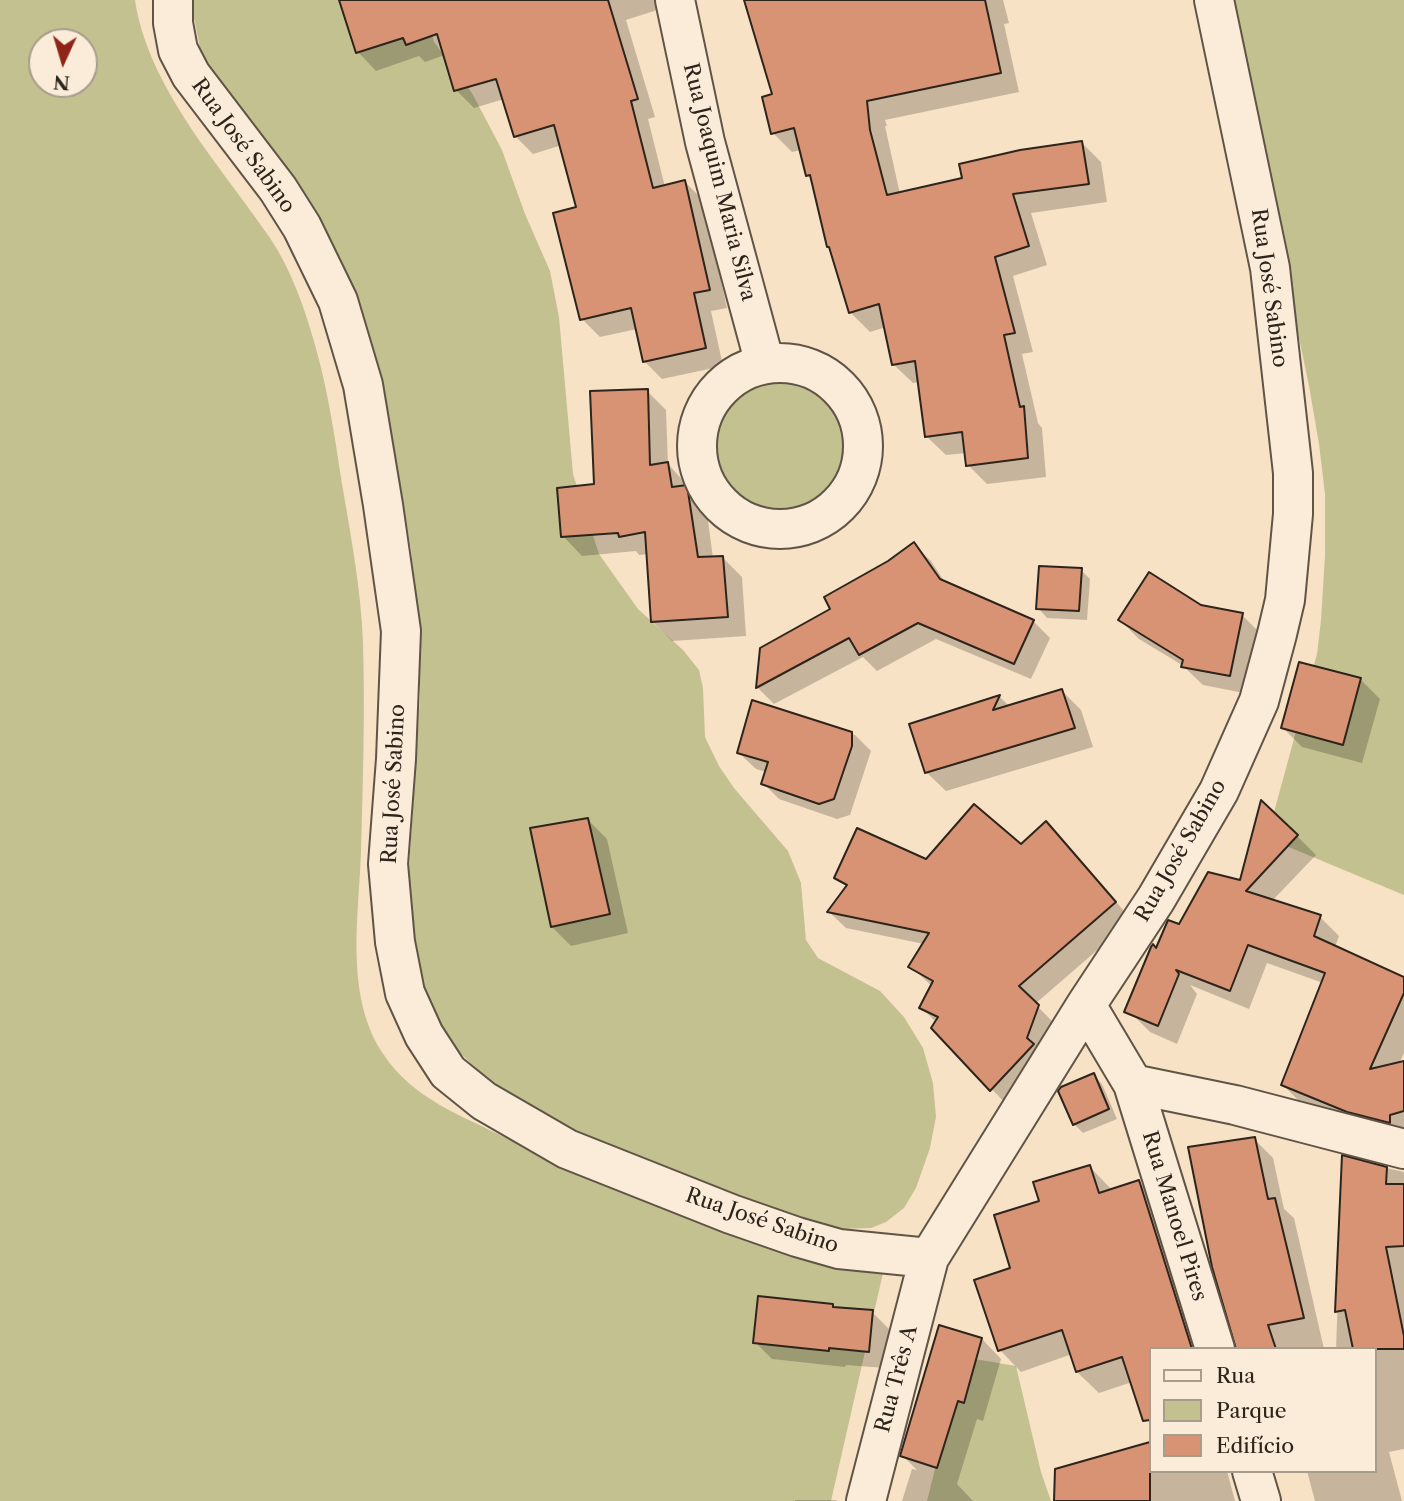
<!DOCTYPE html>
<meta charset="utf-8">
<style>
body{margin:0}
#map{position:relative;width:1404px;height:1501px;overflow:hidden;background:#f8e2c5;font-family:"Libre Caslon Text",serif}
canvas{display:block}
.legend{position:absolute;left:1149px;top:1347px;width:228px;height:126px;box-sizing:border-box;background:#faecd9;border:2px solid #a89c8d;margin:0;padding:9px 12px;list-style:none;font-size:21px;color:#2d241c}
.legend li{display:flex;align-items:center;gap:14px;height:35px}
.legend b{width:35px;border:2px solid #a89c8d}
.north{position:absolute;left:28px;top:28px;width:70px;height:70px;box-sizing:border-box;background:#faecd9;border:2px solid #a89c8d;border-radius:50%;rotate:184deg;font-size:19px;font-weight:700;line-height:28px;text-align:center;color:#2d241c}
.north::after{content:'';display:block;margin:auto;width:24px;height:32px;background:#8f2418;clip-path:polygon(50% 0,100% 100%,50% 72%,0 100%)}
</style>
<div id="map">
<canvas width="1404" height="1501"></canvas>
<ul class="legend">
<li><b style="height:9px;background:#faecd9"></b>Rua</li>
<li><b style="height:19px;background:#c4c190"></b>Parque</li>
<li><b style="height:19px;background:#d79374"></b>Edifício</li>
</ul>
<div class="north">N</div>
</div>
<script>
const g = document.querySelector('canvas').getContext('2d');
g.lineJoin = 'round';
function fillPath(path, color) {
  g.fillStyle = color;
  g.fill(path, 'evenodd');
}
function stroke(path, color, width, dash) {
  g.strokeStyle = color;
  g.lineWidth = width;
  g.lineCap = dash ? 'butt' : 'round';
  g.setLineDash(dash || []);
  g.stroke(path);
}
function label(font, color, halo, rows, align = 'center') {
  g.font = font + ' "Libre Caslon Text",serif';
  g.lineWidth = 5;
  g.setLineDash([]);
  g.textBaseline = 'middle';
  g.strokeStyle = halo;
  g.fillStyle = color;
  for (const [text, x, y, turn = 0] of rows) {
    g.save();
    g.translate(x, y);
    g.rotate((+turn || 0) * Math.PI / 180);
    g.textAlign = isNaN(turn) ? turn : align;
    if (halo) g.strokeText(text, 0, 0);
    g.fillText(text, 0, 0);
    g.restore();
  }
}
fillPath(new Path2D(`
 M 0,0 L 135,0 C 148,88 221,166 270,238 C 291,269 305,309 315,345 C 328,390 335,438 342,484 C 351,536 361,590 363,642 C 365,711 363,782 361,851 C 359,917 344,997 384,1055 C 413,1099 461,1115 506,1138 C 591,1179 679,1217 769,1245 C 806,1256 845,1264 883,1273 L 831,1501 L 0,1501 ZM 42,42 L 84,42 L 84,84 L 42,84 Z
 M 193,0 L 422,0 L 434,42 L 472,93 L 502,150 L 525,214 L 550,271 L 559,317 L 573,474 L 599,554 L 638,609 L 683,650 L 699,670 L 703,688 L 705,737 L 719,766 L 734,788 L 788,851 L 801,883 L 806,940 L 818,958 L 880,991 L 904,1017 L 923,1048 L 933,1083 L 936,1117 L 930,1148 L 916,1188 L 904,1208 L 886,1222 L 871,1228 L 842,1229 L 807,1225 L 566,1128 L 521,1107 L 488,1080 L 459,1052 L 432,1015 L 415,962 L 410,923 L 409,868 L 420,697 L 419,623 L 411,550 L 396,459 L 358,312 L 249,126 L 201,53 L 193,13 Z
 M 1229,0 L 1404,0 L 1404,895 L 1267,838 L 1317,654 L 1321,620 L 1325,555 L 1325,494 L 1319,444 L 1309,386 Z
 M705 445a74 74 0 1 1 148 0a74 74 0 1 1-148 0Z
 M 963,1357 L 1016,1366 L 1041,1472 L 1051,1501 L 927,1501 Z`), '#c4c190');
fillPath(new Path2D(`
 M 341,0 L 674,0 L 676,4 L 626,20 L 655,117 L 648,119 L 665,187 L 685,182 L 703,200 L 727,308 L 711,311 L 723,366 L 662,379 L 644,361 L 637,329 L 600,337 L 582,319 L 578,209 L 562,145 L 533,154 L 515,136 L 504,99 L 474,108 L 456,90 L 445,55 L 425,62 L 419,56 L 376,71 L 358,52 Z
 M 767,0 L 1003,0 L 1009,23 L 1004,24 L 1019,92 L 885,120 L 887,126 L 885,126 L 900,194 L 965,180 L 1082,143 L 1101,162 L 1107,202 L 1031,213 L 1047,265 L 1013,276 L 1033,352 L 1022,354 L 1038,423 L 1042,428 L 1046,477 L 987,484 L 968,465 L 966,453 L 946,455 L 926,436 L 919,382 L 913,383 L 893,364 L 886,327 L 870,332 L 850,312 L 813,181 L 807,175 L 801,150 L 792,152 L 773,133 L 775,96 Z
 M 647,391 L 666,410 L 668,464 L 706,506 L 713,558 L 722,557 L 742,577 L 746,636 L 672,641 L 652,621 L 648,554 L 639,555 L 636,551 L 582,556 L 563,536 L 595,486 Z
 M 914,545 L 931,561 L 946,584 L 1033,621 L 1050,638 L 1031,679 L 936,639 L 877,671 L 863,657 L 774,704 L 758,688 L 762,650 L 833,610 Z
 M 1081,570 L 1090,579 L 1087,620 L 1047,618 L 1038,608 Z
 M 1242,615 L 1261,634 L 1249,694 L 1203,685 L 1182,665 L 1139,639 L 1120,620 Z
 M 1360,679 L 1380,699 L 1362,763 L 1302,747 L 1283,728 Z
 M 1062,691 L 1081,710 L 1093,747 L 946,791 L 926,772 L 911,725 L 1000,697 L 1010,707 Z
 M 753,702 L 855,735 L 871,751 L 850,815 L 837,819 L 779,799 L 763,783 L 766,772 L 756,769 L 739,753 Z
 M 588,820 L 607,839 L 628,933 L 571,946 L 552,927 Z
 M 1297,836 L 1316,855 L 1272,901 L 1320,917 L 1339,936 L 1335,947 L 1404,979 L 1404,1053 L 1399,1064 L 1404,1063 L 1404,1139 L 1302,1104 L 1283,1085 L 1323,983 L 1267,963 L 1249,1009 L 1190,985 L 1197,994 L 1177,1044 L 1150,1032 L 1131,1013 L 1157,950 L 1180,926 L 1241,882 Z
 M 1062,840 L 1132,920 L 1035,1004 L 1055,1024 L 1008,1106 L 933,1028 L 936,1022 L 921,1007 L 932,986 L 911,967 L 924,944 L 846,928 L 829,912 L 848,887 L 841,880 L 927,862 Z
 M 1093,1075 L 1102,1084 L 1117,1119 L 1083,1133 L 1074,1124 Z
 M 1254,1139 L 1273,1158 L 1284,1209 L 1294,1218 L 1324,1349 L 1238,1349 Z
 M 1343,1158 L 1404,1172 L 1404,1449 L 1389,1452 L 1402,1501 L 1315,1501 L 1307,1471 L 1374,1471 L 1374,1349 L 1336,1349 Z
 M 1090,1167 L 1112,1190 L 1139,1182 L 1160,1203 L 1206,1349 L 1150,1349 L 1150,1396 L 1135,1381 L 1099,1393 L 1077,1372 L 1072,1354 L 1021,1372 L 1000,1350 L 1012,1269 L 1041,1202 Z
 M 833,1306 L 837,1309 L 872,1312 L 889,1329 L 885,1368 L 846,1365 L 845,1367 L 772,1359 L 755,1342 Z
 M 982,1339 L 1001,1359 L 983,1421 L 977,1419 L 957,1484 L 973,1501 L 902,1501 L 912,1469 L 917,1470 L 902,1455 Z
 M 1150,1443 L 1150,1471 L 1227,1471 L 1235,1501 L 1056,1501 L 1057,1470 Z
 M 795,1500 L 836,1500 L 837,1501 L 795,1501 Z`), '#0003');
const building = new Path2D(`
 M 339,0 L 608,0 L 638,99 L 631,101 L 653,188 L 685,180 L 710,290 L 694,293 L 706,348 L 643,362 L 631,308 L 580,320 L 553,213 L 576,207 L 554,125 L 514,137 L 496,79 L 454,91 L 437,34 L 406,45 L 403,38 L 356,53 Z
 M 744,0 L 985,0 L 1001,73 L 867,101 L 870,130 L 887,195 L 962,178 L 959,164 L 1020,150 L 1082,141 L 1089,184 L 1013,194 L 1029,246 L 995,257 L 1015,333 L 1004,335 L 1020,407 L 1024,406 L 1028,458 L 966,466 L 962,432 L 925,437 L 915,361 L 892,365 L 879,304 L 849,313 L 829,247 L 827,247 L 810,175 L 806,176 L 794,128 L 771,134 L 762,97 L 772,94 Z
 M 648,389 L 650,465 L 668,462 L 672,487 L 687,485 L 698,557 L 723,556 L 728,617 L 651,622 L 645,532 L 619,537 L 618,533 L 561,537 L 557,488 L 594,484 L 590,391 Z
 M 914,542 L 940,579 L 1034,620 L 1014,664 L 918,623 L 859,655 L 849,638 L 756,688 L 760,648 L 830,609 L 824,597 L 888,561 Z
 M 1039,566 L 1082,568 L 1079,611 L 1036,609 Z
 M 1149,572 L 1201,605 L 1243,613 L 1230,676 L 1181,667 L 1183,660 L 1118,620 Z
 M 1299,662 L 1361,678 L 1343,745 L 1281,728 Z
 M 1062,689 L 1075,728 L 925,773 L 909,724 L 1000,695 L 993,710 Z
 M 752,700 L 852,732 L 852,746 L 834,799 L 819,804 L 761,784 L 768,762 L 737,753 Z
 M 1261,800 L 1298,835 L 1246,891 L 1321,915 L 1314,936 L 1404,977 L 1404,993 L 1370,1069 L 1404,1061 L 1404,1111 L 1390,1115 L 1390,1123 L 1347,1112 L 1281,1085 L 1325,973 L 1248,945 L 1230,991 L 1176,970 L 1179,974 L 1158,1026 L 1124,1012 L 1151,947 L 1153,944 L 1156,948 L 1168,920 L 1179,924 L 1208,872 L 1240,880 Z
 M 974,804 L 1021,844 L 1046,821 L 1116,902 L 1019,986 L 1039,1005 L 1027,1038 L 1034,1044 L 990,1091 L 931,1028 L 938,1017 L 919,1008 L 933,981 L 908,967 L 929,933 L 827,912 L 847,885 L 834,878 L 857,828 L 926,859 Z
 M 588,818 L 610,914 L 551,927 L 530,828 Z
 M 1094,1073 L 1109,1109 L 1073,1125 L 1058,1091 L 1061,1087 Z
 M 1255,1137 L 1268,1199 L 1275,1198 L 1304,1318 L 1268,1325 L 1276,1349 L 1236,1349 L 1212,1267 L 1188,1147 Z
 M 1342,1155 L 1387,1167 L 1386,1184 L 1404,1184 L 1404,1246 L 1386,1247 L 1404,1336 L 1404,1349 L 1353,1349 L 1345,1310 L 1335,1312 Z
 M 1090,1165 L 1099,1193 L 1139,1180 L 1192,1349 L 1150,1349 L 1150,1420 L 1143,1421 L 1122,1357 L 1076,1372 L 1062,1330 L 998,1351 L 974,1280 L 1010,1268 L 994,1215 L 1039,1201 L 1033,1182 Z
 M 758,1296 L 833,1304 L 833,1307 L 873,1310 L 869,1352 L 829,1348 L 829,1351 L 753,1343 Z
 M 939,1325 L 982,1338 L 964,1403 L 958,1401 L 937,1468 L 900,1456 Z
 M 1150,1442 L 1150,1501 L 1054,1501 L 1055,1469 Z`);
fillPath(building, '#d79374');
stroke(building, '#2d241c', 2);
const minor = new Path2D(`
 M 173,0 L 173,23 L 178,50 L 191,75 L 278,189 L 302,227 L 338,301 L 363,385 L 383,505 L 401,631 L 396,759 L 388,864 L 395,942 L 405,993 L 424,1035 L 448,1072 L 484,1101 L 567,1149 L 731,1214 L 797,1237 L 839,1249 L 929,1258
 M 675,0 L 705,142 L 765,364
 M697 446a83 83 0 1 1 166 0a83 83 0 1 1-166 0Z
 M 1086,1005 L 1133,1084 L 1235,1105 L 1404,1149
 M 1133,1084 L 1215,1349
 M 1252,1471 L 1261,1501
 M 866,1501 L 929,1258 L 1086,1005 L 1156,899 L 1219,791 L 1259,701 L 1277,634 L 1285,600 L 1293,514 L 1293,473 L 1270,268 L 1214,0`);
stroke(minor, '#605446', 42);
stroke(minor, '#faecd9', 38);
label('21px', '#2d241c', '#faecd9', [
 ["Rua José Sabino",243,146,54],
 ["Rua Joaquim Maria Silva",719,182,76],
 ["Rua José Sabino",1269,288,82],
 ["Rua José Sabino",394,784,-87],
 ["Rua José Sabino",1181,851,-60],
 ["Rua Manoel Pires",1174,1216,73],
 ["Rua José Sabino",762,1221,19],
 ["Rua Três A",897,1379,-75]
]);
</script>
